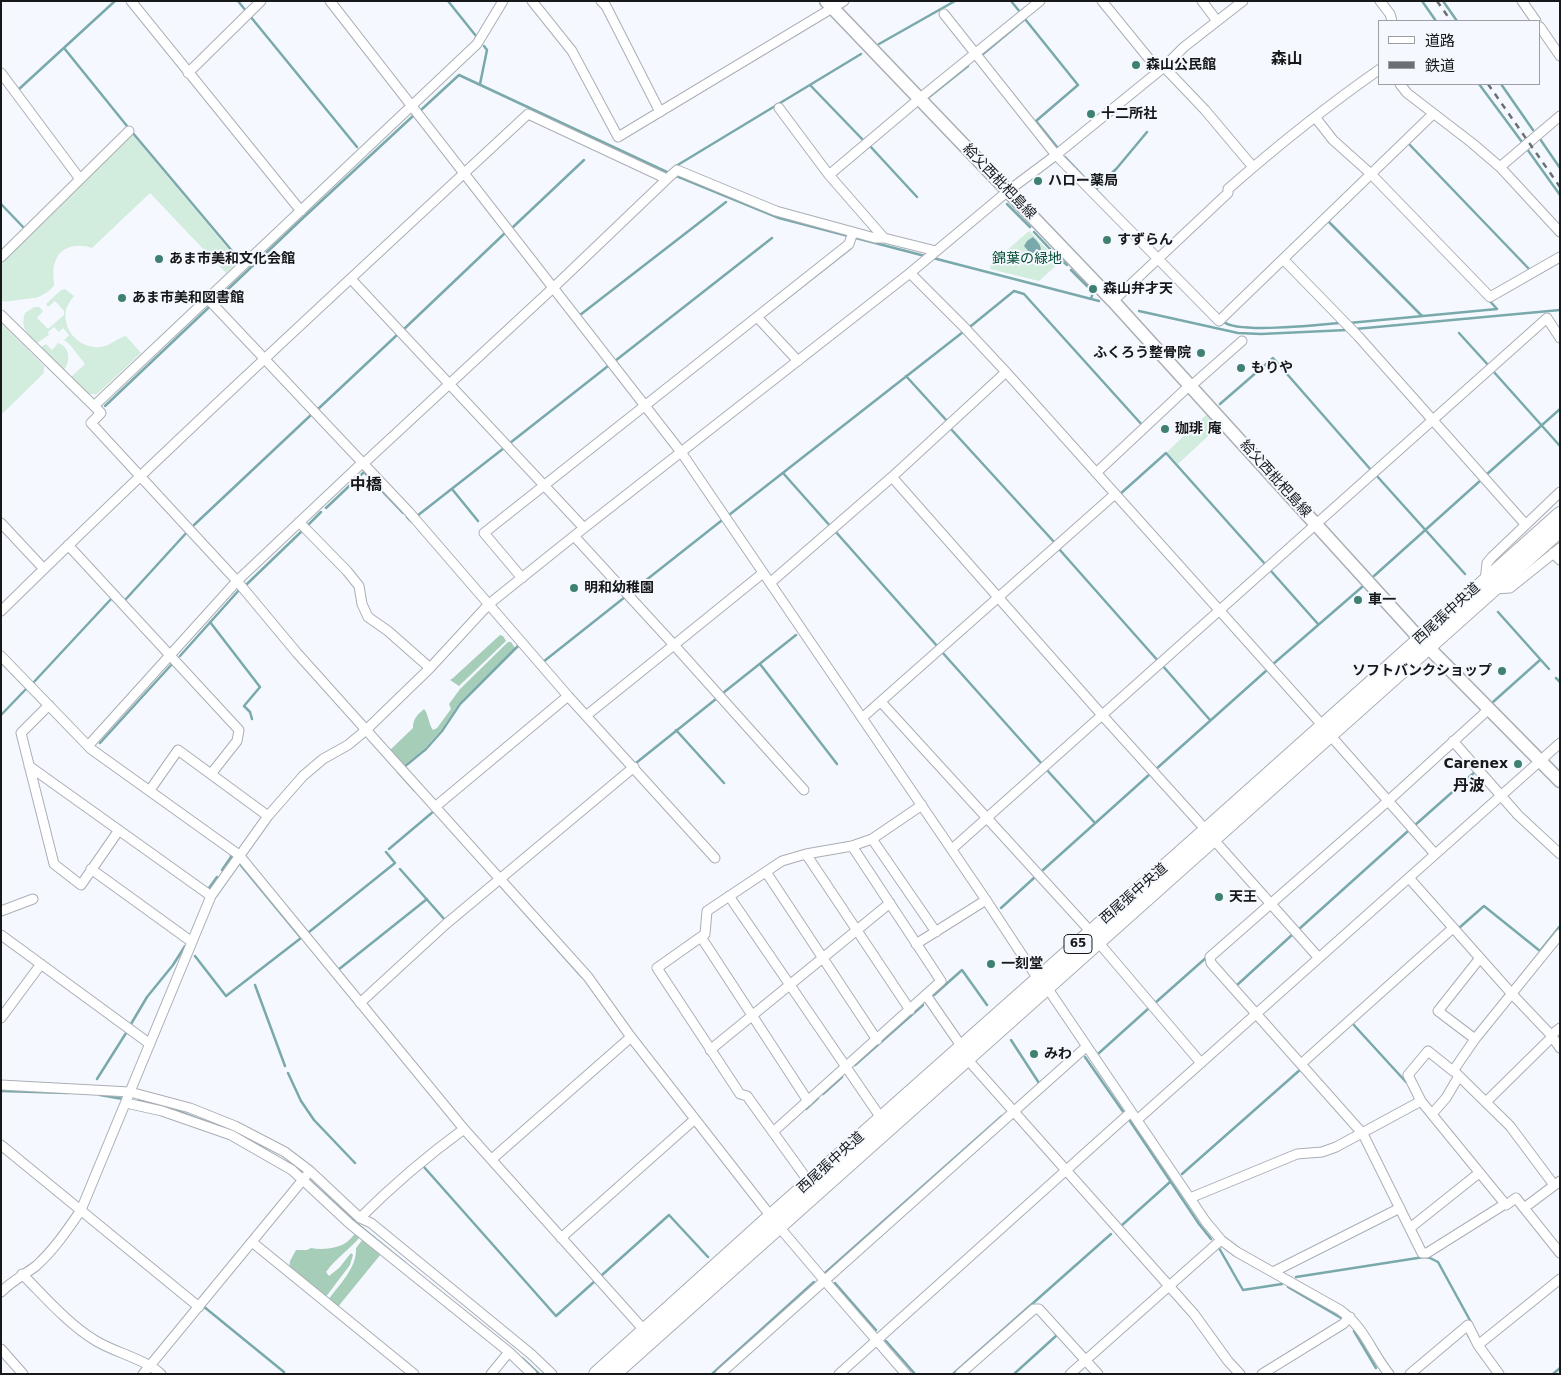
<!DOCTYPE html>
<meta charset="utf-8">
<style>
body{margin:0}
#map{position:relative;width:1561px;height:1375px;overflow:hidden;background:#f5f9ff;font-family:"DejaVu Sans","Noto Sans JP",sans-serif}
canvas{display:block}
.frame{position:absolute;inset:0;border:2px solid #16181a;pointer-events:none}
.legend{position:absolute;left:1378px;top:20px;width:162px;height:65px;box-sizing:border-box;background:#f5f9ff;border:1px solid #9c9fa3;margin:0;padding:6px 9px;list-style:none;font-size:15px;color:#16181a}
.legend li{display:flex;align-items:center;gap:10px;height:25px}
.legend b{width:25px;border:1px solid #9c9fa3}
</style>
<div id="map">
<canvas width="1561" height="1375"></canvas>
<div class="frame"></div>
<ul class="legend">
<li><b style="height:6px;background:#fff"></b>道路</li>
<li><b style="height:6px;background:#6c6f73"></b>鉄道</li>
</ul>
</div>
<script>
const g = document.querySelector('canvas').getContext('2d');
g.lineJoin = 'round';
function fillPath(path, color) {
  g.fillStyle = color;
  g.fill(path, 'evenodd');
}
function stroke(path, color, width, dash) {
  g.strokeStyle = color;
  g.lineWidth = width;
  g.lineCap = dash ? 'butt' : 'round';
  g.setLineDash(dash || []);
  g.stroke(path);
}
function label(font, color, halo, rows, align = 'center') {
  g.font = font + ' "DejaVu Sans","Noto Sans JP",sans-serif';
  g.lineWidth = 4;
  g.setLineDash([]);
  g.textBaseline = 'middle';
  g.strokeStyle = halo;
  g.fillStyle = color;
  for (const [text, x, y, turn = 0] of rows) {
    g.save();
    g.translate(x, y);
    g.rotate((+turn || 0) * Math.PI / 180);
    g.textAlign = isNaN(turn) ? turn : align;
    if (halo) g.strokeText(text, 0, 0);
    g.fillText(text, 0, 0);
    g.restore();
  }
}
fillPath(new Path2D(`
 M 132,134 L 238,261 L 226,273 L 150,193 L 92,248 C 78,243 60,246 55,262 C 52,270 54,277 54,286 C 41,299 35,298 17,300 C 11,301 8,302 1,301 L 1,263 Z
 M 1029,231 L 1060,262 L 1039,281 L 990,269 L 991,264 Z
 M 65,289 L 74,296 C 71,300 67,305 66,310 C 62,331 80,349 101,347 C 110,346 117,338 126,336 L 141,353 L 97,394 L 88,394 L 71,377 L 85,364 C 79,357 71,344 64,340 L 69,335 L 63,328 L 59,332 L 54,327 L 48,332 L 49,335 L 37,343 C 27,333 20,328 25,313 L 34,307 L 39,307 L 43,311 L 37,318 L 48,329 L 64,315 L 64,311 L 55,301 L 48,307 L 46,304 L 61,290 Z
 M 1,323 L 44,366 L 44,373 L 1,415 Z
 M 58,343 C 70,347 71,360 64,370 L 41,347 L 46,344 L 52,350 Z
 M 1208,413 L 1220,425 L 1178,464 L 1167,452 Z`), '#d2ecdd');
fillPath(new Path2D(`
 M 500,635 L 503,636 L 506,641 L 459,686 L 450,680 L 453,678 Z
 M 508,642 L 511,642 L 515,648 L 459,703 L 441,730 L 425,748 L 402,767 L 388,752 L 413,728 C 413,719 417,715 424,709 C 429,715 428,723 433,730 L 437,728 L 451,709 L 449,704 L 460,689 Z
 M 356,1233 L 360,1237 C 349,1250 336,1258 326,1272 L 329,1276 L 339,1268 L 351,1253 L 353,1255 L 350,1265 L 325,1298 L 289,1269 L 290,1261 L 296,1250 L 307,1250 L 311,1248 C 322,1250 337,1249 347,1242 C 351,1239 353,1235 356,1233 Z
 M 363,1239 L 381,1254 L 337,1308 L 328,1300 C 339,1285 357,1268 356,1248 Z`), '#a6cdb8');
fillPath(new Path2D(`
 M 1033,237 C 1039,243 1046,251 1035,255 L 1030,253 L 1024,246 L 1027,241 Z`), '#7aa9ab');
stroke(new Path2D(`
 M 238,1 L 246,11
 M 448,1 L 476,36
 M 1011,1 L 1020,12
 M 1422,1 L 1436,21
 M 1443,1 L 1457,21
 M 250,16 L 357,147
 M 879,44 L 955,1
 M 64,48 L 127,126
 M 983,54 L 1025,19 L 1078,85 L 1036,121 L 1057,147
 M 480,84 L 487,50 L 484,46
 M 1479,84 L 1522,142
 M 1501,84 L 1533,130
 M 810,85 L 864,141
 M 17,89 L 18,90 L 115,1
 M 929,97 L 968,66
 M 421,110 L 459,75 L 669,173
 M 131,134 L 132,132 L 238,258
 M 1540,139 L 1560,168
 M 1408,143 L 1530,270
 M 869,145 L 917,197
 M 1527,149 L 1560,195
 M 1065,157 L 1105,199
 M 676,166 L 861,54
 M 674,175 L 779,218 L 925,256
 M 1096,189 L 1117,168 L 1147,132
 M 1,204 L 24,228
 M 1007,204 L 1030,227
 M 1329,222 L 1422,316
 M 512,228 L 584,160
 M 1034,232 L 1051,250
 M 1056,255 L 1067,265
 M 933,258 L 1099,301
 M 1071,270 L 1093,292 L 1091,299
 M 1014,291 L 1024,294 L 1143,426
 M 1488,299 L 1497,309
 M 1139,311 L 1238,333 L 1261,334 L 1347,330
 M 580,315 L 726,202
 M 763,317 L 851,248
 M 1224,322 C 1238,334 1318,325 1339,323
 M 1349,323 L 1497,309
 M 971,326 L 1014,291
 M 1355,329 L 1560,310
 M 403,330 L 505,233
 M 1459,333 L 1489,366
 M 615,361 L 772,238
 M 1493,371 L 1560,446
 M 906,376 L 947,421
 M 1220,404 L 1273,358 L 1371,470
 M 105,406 L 304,217 L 413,116
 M 317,410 L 398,334
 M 950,428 L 1055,543
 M 510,443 L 608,366
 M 783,473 L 831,527
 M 1376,475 L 1465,574
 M 1486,475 L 1560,409
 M 452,489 L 478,521
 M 1119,495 L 1166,453 L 1265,564
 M 326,508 L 364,472 L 403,513
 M 729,515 L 963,332
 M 417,516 L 504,448
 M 407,517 L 411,521
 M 194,525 L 312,414
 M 308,525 L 321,512
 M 835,531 L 938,647
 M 1061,547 L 1059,549 L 1159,662
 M 1271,571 L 1318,624
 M 1374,576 L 1481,480
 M 247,584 L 303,530
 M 631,592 L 721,521
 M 126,599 L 188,531
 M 1498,612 L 1549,669
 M 210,622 L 260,687 L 244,706 L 250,712 L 252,719
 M 942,652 L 1042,764
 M 180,656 L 240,589
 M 543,662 L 625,597
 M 760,664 L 837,764
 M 1162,665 L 1210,720
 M 1272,665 L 1362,587
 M 1556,678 L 1560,682
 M 33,683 L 112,598 L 113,600
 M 723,693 L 796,635
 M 1493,702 L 1540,660
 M 1,715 L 27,688
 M 676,730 L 724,783
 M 100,743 L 173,663
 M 636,763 L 716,699
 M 404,767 L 426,749 L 442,731 L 460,704 L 519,645 L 520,646
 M 1046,769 L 1095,823
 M 1155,770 L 1267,670
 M 398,772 L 415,791
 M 1414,826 L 1476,771
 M 389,849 L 434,811
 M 400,869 L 445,920 L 447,919
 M 222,870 L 231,857 L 231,853
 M 1043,870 L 1150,774
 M 500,885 L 582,977
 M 209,888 L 217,877
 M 1001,908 L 1035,877
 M 1459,928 L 1484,906 L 1540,951 L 1560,926
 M 1298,930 L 1408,831
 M 309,932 L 395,863 L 386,852
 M 195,956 L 226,996 L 301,938 L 239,863
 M 336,968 L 338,970 L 427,899
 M 255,985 L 285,1066
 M 1236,986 L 1293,934
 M 934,995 L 962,970 L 987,1005
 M 1155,1003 L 1208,956
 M 1352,1023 L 1406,1082
 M 131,1024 L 147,997 L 173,965 L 185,946
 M 1011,1040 L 1039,1083
 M 1099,1053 L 1149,1008
 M 1085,1057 L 1124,1113
 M 855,1065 L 923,1005
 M 288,1073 L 301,1101 L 314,1120 L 355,1163
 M 97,1079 L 126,1033
 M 1,1091 L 67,1093
 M 823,1094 L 842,1077
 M 100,1095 L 123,1099
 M 138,1101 L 161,1105 L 223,1128
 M 806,1109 L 818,1098
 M 1130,1121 L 1199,1224 L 1211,1239
 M 242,1136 L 291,1165
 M 424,1167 L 556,1316 L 595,1281
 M 1182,1174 L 1301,1069 L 1302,1071
 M 308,1179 L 356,1223 L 405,1263
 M 1121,1226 L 1170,1182
 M 1219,1248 L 1243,1290 L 1282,1284
 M 1425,1257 L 1430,1258 L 1438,1262 L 1472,1324
 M 825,1273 L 1002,1116
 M 602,1275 L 669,1215 L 708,1257
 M 1296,1277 L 1424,1257
 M 835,1283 L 876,1330
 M 1288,1287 L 1341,1318
 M 203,1306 L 284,1372
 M 1354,1331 L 1376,1368
 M 1468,1335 L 1482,1357
 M 886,1341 L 915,1374
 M 522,1358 L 539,1374
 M 712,1374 L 814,1282
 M 953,1374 L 1111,1234
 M 1014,1374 L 1057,1335 L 1055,1333
 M 1553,1374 L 1560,1368`), '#7aa9ab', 2.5);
const minor = new Path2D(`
 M 131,1 L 301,211
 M 330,1 L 681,452 L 986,900 L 1038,979 L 1048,989 L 1206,1222 L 1221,1240 L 1237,1252 L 1340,1310 C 1365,1328 1370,1350 1389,1374
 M 532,1 L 572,51 L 618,137 L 844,1
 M 601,1 L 606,6 L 660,112
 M 1102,1 L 1159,71
 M 1202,1 L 1217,21
 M 1380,1 L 1390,14 L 1392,21
 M 1522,1 L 1536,21
 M 944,14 L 1056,155 L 1219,321 L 1433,114
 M 1540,27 L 1560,56
 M 1164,67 L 1205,110 L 1253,167
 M 1,73 L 80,179
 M 188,73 L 261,1
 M 1400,84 L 1407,93 L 1472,143 L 1500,167 L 1560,232
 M 779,108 L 829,175
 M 1315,117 L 1333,140 L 1371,174 L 1490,297 L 1560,257
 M 1500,167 L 1560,116
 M 667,179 L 677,170 L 776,211 L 875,238 L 884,238
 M 936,251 L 884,238 L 829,175 L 919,99 L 1040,1
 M 1,257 L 129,131
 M 1283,259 L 1358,336 L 1526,525
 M 910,273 L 964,327 L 1006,372 L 1323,726
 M 351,279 L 584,528
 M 208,299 L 409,512 L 568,696 L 715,858
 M 1113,301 L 1228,193 L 1228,189 C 1277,146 1327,106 1380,69
 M 1,315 L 94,406 L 477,44 L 503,1
 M 757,317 L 798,361
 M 1191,386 L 1242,341
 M 94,406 L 101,413 L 91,423 L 237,581 L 297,653 L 588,977 L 631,1037 L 780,1228 L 825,1281 L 906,1374
 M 1096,473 L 1190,385
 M 892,477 L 1102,715 L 1206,830
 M 299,522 L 347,571 L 359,586 L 362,604 L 368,617 L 388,631 L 430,668
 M 1,523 L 44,569
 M 574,536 L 674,645 L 763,573
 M 68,545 L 239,730 L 237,741 L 211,774
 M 1553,553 L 1560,560
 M 522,578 L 484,533 L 849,244 L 853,232
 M 1485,581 L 1487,563 L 1492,557 L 1560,492
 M 770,583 L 892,477 L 1006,372
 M 1495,589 L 1510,588 L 1560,548
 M 1,611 C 173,442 351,278 528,114 L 667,179 L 553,288 L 363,464
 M 1,656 L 91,749 L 239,855 L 464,1129 L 644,1330
 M 881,702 L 1091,932
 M 49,705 L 21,733 L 54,864 L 81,885 L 119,830
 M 1489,709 L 1388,801 L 1210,957 L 1211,963 L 1363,1134 L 1422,1253 L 1427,1253 L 1505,1204
 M 587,715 L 674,645 L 804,790
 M 862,718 L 1115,494
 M 1330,735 L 1435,854
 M 1453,741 L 1518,815 L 1560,854
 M 88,746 L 237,581 L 362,463
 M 29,766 L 211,896
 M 150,790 L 178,750 L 268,816
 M 435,807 L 568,696
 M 872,839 L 936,932
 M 1214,840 L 1319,958
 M 952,849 L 1547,318 L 1560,338
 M 806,854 L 910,1010
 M 91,869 L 192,942
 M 766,872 L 877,1040
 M 1409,878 L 1512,994 L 1551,1035 L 1560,1048
 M 729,896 L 881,1118
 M 1,911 L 33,899
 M 1560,934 L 1475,1039 L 1453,1071 L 1428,1051 L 1408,1075 L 1421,1101 L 1506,1205 L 1516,1198 L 1560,1253
 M 1,935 L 150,1044
 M 701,937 L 808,1101
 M 1099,943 L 1201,1063
 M 916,944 L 986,900
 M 926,995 L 962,1047
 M 360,1003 L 446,924 L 634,767
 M 1,1018 L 41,964
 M 1551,1035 L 1560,1028
 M 1475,1039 L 1438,1011 L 1480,958
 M 710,1050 L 890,903
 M 968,1060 L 1194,1314 L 1228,1361 L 1240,1374
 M 1301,1064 L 1453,928
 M 1459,1076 L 1510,1126 L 1554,1185
 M 1,1085 L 130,1092 L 190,1108 L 235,1126 L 285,1152 L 310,1171 L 360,1218 L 371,1223 L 531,1354 L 552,1374
 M 1486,1102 L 1552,1037
 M 126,1103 L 162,1111 L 231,1135 L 292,1170 L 350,1224 L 509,1352 L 532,1374
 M 1432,1114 L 1446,1098 L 1459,1076 L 1455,1072
 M 1137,1120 L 1560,743
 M 773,1132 L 941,981 L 852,846
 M 1,1145 L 199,1307
 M 492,1159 L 631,1037
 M 809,1182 L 747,1096 L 740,1094 L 657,968 L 705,934 L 707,911 L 782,861 L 806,854 L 852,846 L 872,839 L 922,805
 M 1190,1198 L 1297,1154 L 1322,1152 L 1336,1147 L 1421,1101
 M 1524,1208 L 1560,1181
 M 360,1218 C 393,1185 427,1156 464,1129
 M 1410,1228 L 1479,1173
 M 561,1238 L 695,1119
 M 252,1242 L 414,1374
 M 1273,1272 L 1400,1208
 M 22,1274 C 45,1297 68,1324 96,1341 C 116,1353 143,1358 161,1374
 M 1,1292 C 12,1281 24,1275 36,1266 C 54,1250 68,1229 81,1210 L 211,896 L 268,816 L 303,776 L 323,759 L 348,745 L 366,730 L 430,668 L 489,604 L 584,528 L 910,273 L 1008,191 L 1056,155 L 1164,67 L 1184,47 L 1243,1
 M 1478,1345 L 1560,1279
 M 1,1349 L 23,1374
 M 143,1374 L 306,1176
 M 491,1374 L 509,1352
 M 720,1374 L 1086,1047
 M 839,1374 L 1131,1112
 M 960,1374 L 1034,1309 L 1039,1309 L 1098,1374
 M 1070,1374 L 1221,1240
 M 1262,1374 L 1343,1324 L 1350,1317
 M 1410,1374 L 1468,1325 L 1478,1345 L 1499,1374`);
const secondary = new Path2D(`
 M 826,1 L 1113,301 L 1420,639 L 1560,781`);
const primary = new Path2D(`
 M 596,1374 L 771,1216 L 1206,830 L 1560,514
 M 614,1374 C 931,1095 1244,811 1560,530`);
stroke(minor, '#aaaeb5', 11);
stroke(secondary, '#aaaeb5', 15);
stroke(primary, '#aaaeb5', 16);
stroke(minor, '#fff', 9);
stroke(secondary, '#fff', 12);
stroke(primary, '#fff', 14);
stroke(new Path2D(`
 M 1437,1 L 1451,21
 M 1488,84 L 1560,187`), '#6c6f73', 2.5, [6, 6]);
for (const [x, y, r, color] of [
 [1136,65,5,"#3e8071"],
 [1091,114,5,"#3e8071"],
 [1038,181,5,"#3e8071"],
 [1107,240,5,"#3e8071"],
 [159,259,5,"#3e8071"],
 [1093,289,5,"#3e8071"],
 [122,298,5,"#3e8071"],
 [1201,353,5,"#3e8071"],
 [1241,368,5,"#3e8071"],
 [1165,429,5,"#3e8071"],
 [574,588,5,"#3e8071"],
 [1358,600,5,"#3e8071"],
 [1502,671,5,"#3e8071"],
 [1518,764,5,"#3e8071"],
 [1219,897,5,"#3e8071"],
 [991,964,5,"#3e8071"],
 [1034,1054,5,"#3e8071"]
]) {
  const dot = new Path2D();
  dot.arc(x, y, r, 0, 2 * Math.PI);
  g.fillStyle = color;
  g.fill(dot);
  stroke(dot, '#f5f9ff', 2);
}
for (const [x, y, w] of [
 [1078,944,28]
]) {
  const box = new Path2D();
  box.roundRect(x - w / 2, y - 9.5, w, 19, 4);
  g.fillStyle = '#f5f9ff';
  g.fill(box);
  stroke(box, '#16181a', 1);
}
label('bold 12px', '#16181a', null, [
 ["65",1078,944]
]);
label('bold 14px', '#16181a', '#f5f9ff', [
 ["森山公民館",1146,65],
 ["十二所社",1101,114],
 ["ハロー薬局",1048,181],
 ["すずらん",1117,240],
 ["あま市美和文化会館",169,259],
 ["森山弁才天",1103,289],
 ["あま市美和図書館",132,298],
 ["ふくろう整骨院",1191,353,"right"],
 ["もりや",1251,368],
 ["珈琲 庵",1175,429],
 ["明和幼稚園",584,588],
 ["車一",1368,600],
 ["ソフトバンクショップ",1492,671,"right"],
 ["Carenex",1508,764,"right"],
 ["天王",1229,897],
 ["一刻堂",1001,964],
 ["みわ",1044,1054]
], 'left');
label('14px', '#16181a', '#f5f9ff', [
 ["給父西枇杷島線",999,182,46],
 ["給父西枇杷島線",1275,479,48],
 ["西尾張中央道",1447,614,-42],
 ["西尾張中央道",1134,894,-41],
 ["西尾張中央道",831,1163,-42]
]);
label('14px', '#044d32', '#f5f9ff', [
 ["錦葉の緑地",1027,259]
]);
label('bold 16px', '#16181a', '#f5f9ff', [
 ["森山",1287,60],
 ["中橋",366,486],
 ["丹波",1469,787]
]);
</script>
